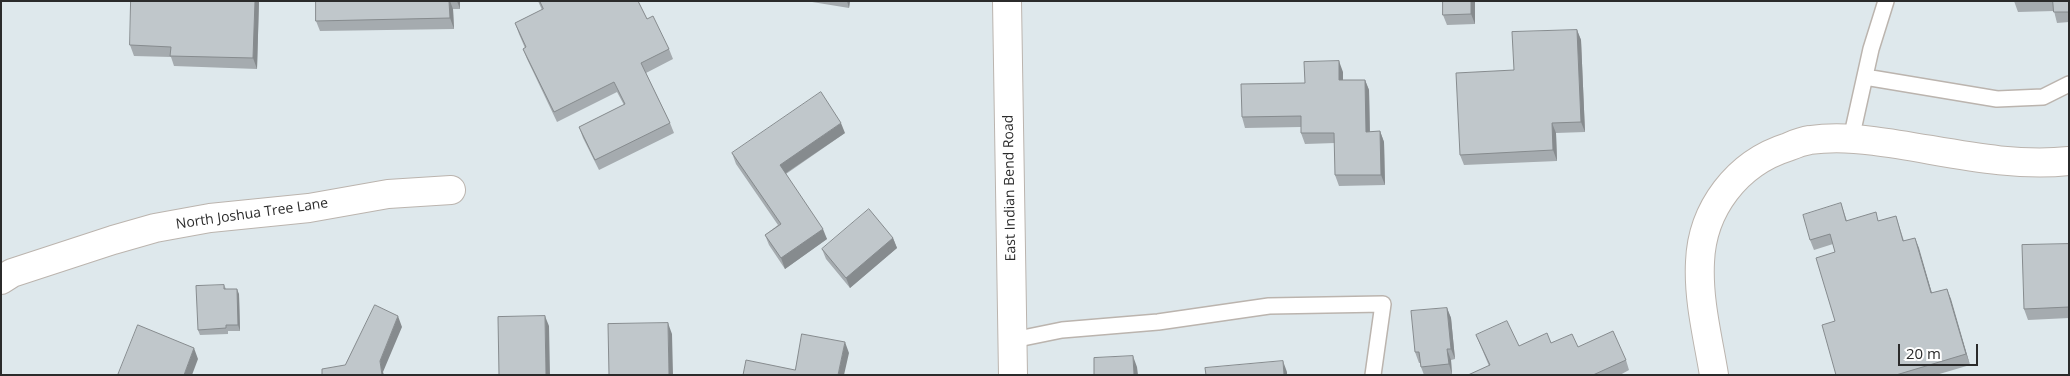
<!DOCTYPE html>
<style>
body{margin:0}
#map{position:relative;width:2070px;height:376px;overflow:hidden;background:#dee8ec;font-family:"Open Sans",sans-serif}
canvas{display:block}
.frame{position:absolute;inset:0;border:2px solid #2b2b2b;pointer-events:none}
.scale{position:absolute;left:1898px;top:344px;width:80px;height:22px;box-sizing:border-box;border:2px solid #2b2b2b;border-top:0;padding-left:6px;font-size:15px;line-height:18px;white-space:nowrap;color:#2b2b2b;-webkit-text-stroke:4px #fff;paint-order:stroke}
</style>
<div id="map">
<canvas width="2070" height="376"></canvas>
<div class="frame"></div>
<div class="scale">20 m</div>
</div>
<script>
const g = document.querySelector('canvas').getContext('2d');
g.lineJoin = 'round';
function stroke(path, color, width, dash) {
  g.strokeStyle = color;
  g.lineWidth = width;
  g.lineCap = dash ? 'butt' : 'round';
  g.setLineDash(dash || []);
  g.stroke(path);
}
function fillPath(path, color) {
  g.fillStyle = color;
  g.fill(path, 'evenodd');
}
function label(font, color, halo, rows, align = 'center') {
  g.font = font + ' "Open Sans",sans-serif';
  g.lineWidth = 4;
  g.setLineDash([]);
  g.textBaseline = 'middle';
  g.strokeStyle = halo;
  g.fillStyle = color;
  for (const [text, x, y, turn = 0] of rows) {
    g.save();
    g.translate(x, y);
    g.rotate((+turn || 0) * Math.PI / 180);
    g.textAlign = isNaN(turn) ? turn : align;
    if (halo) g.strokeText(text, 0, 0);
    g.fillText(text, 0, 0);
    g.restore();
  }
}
const lane = new Path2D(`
 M 1865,77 L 1997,99 L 2043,97 L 2069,84
 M 1851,139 L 1871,49 L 1886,1
 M 1013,340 L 1062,330 L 1158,322 L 1269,306 L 1383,304 L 1373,375`);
const street = new Path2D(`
 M 1007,1 L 1013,375
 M 1,280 L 12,273 L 113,240 L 155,228 L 210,218 L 309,208 L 388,194 L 451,190
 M 1714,375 C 1708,338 1698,300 1700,262 C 1702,209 1737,163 1788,147 C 1795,144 1802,141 1810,140 C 1830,137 1853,138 1874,141 C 1938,149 2004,168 2069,161`);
stroke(lane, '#bbb4ae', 18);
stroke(street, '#bbb4ae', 30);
stroke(lane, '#fff', 15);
stroke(street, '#fff', 28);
fillPath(new Path2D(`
 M 259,1 L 257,69 L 174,66 L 171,57 L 134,56 L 130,45 Z
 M 316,1 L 460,1 L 460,9 L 453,9 L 454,29 L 320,31 L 316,21 Z
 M 538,1 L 638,1 L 647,19 L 669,49 L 673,59 L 646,73 L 670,123 L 674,133 L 599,170 L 583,138 L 579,127 L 624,105 L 617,92 L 557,122 L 527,59 L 523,49 L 525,48 L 519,34 L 515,23 L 542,10 Z
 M 806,1 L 850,1 L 849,8 Z
 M 1475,1 L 1475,24 L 1447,25 L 1443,15 Z
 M 2014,1 L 2069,1 L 2069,22 L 2057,23 L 2054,11 L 2018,12 Z
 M 1577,30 L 1581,40 L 1585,132 L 1556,133 L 1557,161 L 1464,165 L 1460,155 L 1514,70 Z
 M 1343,72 L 1343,80 L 1365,80 L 1369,90 L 1370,132 L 1380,131 L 1384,142 L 1385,185 L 1339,186 L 1335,175 L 1335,143 L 1305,144 L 1301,133 L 1301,127 L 1245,128 L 1242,117 L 1305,83 Z
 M 845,133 L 786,174 L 827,239 L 785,269 L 769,245 L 765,235 L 778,225 L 736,164 L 732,153 Z
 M 1841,203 L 1847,221 L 1879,221 L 1896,216 L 1904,241 L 1915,238 L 1932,293 L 1947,289 L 1970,365 L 1936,375 L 1836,375 L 1835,321 L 1835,252 L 1833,244 L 1814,250 L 1810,240 Z
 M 893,238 L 897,248 L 850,288 L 826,259 L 822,249 Z
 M 2069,244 L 2069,318 L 2028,320 L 2024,309 Z
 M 224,285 L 226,289 L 239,294 L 240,331 L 228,331 L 228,334 L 200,335 L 198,330 Z
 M 1447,308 L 1451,318 L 1455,359 L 1451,360 L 1452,375 L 1424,375 L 1421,367 L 1420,363 L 1419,363 L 1415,352 Z
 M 1476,335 L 1519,346 L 1551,343 L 1578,347 L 1626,360 L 1629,370 L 1620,375 L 1468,375 L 1489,366 Z`), '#a5abaf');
fillPath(new Path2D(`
 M 255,1 L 259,1 L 257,69 L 253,58 Z
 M 449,1 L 450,1 L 453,9 L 454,29 L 450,18 Z
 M 457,1 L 460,1 L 460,9 Z
 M 847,1 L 850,1 L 849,8 Z
 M 1471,1 L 1475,1 L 1475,24 L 1471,14 Z
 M 1577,30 L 1581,40 L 1585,132 L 1581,122 Z
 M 1339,61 L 1343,72 L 1343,91 L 1339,80 Z
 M 1365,80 L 1369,90 L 1370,142 L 1366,132 Z
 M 841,123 L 845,133 L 783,175 L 780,165 Z
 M 1552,123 L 1556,133 L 1557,161 L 1553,150 Z
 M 1380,131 L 1384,142 L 1385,185 L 1381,175 Z
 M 823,229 L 827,239 L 785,269 L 781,258 Z
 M 893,238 L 897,248 L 850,288 L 846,278 Z
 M 1915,238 L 1919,248 L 1935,304 L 1931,293 Z
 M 237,289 L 239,294 L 240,331 L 238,325 Z
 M 1947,289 L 1951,299 L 1970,365 L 1966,354 Z
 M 1447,308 L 1451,318 L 1455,359 L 1451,349 Z
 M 398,316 L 402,327 L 383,372 L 384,375 L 382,375 L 380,361 Z
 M 545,316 L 549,326 L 550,375 L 546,375 Z
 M 668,323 L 672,334 L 673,375 L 669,375 Z
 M 845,342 L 849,353 L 844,375 L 838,375 Z
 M 194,348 L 198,359 L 192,375 L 184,375 Z
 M 1447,349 L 1451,360 L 1452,375 L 1449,364 Z
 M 1133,356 L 1137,367 L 1138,375 L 1134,375 Z
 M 1283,361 L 1287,372 L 1287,375 L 1284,375 Z`), '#868b8e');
const building = new Path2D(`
 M 131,1 L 255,1 L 253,58 L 170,56 L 171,47 L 130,45 Z
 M 316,1 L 449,1 L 450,18 L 316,21 Z
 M 540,1 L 638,1 L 647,19 L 653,16 L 669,49 L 641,63 L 670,123 L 595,160 L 579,127 L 625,104 L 614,82 L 554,112 L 523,49 L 526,47 L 515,23 L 543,9 Z
 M 1443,1 L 1471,1 L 1471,14 L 1443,15 Z
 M 2053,1 L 2069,1 L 2069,12 L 2054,12 Z
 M 1577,30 L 1581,122 L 1552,123 L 1553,150 L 1460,155 L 1456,73 L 1514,70 L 1512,32 Z
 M 1339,61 L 1339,80 L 1365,80 L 1366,132 L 1380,131 L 1381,175 L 1335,175 L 1334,133 L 1301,133 L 1301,116 L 1242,117 L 1241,84 L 1305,83 L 1304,62 Z
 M 821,92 L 841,123 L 780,165 L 823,229 L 781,258 L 765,235 L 781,224 L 732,153 Z
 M 1841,203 L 1846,221 L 1876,212 L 1878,221 L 1896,216 L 1903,241 L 1915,238 L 1931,293 L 1947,289 L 1966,354 L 1896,375 L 1836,375 L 1822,325 L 1835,321 L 1816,258 L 1835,252 L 1830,234 L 1810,240 L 1803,215 Z
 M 869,209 L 893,238 L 846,278 L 822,249 Z
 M 2069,244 L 2069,307 L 2024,309 L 2022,245 Z
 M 224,285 L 224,289 L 237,289 L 238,325 L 226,325 L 226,328 L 198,330 L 196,286 Z
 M 375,305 L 398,316 L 380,361 L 382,375 L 322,375 L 322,369 L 345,365 Z
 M 1447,308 L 1451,349 L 1447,349 L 1449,364 L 1421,367 L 1419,352 L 1415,352 L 1411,311 Z
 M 545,316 L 546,375 L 499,375 L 498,317 Z
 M 1507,321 L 1519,346 L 1547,333 L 1551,343 L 1572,334 L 1578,347 L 1613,331 L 1626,360 L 1593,375 L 1468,375 L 1490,365 L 1476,335 Z
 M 668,323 L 669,375 L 609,375 L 608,324 Z
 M 138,325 L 194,348 L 184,375 L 118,375 Z
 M 802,334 L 845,342 L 838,375 L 743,375 L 746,360 L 795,370 Z
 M 1133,356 L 1134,375 L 1094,375 L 1094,358 Z
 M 1283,361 L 1284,375 L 1206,375 L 1205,368 Z`);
fillPath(building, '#c0c7cb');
stroke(building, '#868b8e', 1);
label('14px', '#2b2b2b', '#fff', [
 ["East Indian Bend Road",1010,188,-91],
 ["North Joshua Tree Lane",252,214,-8]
]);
</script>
